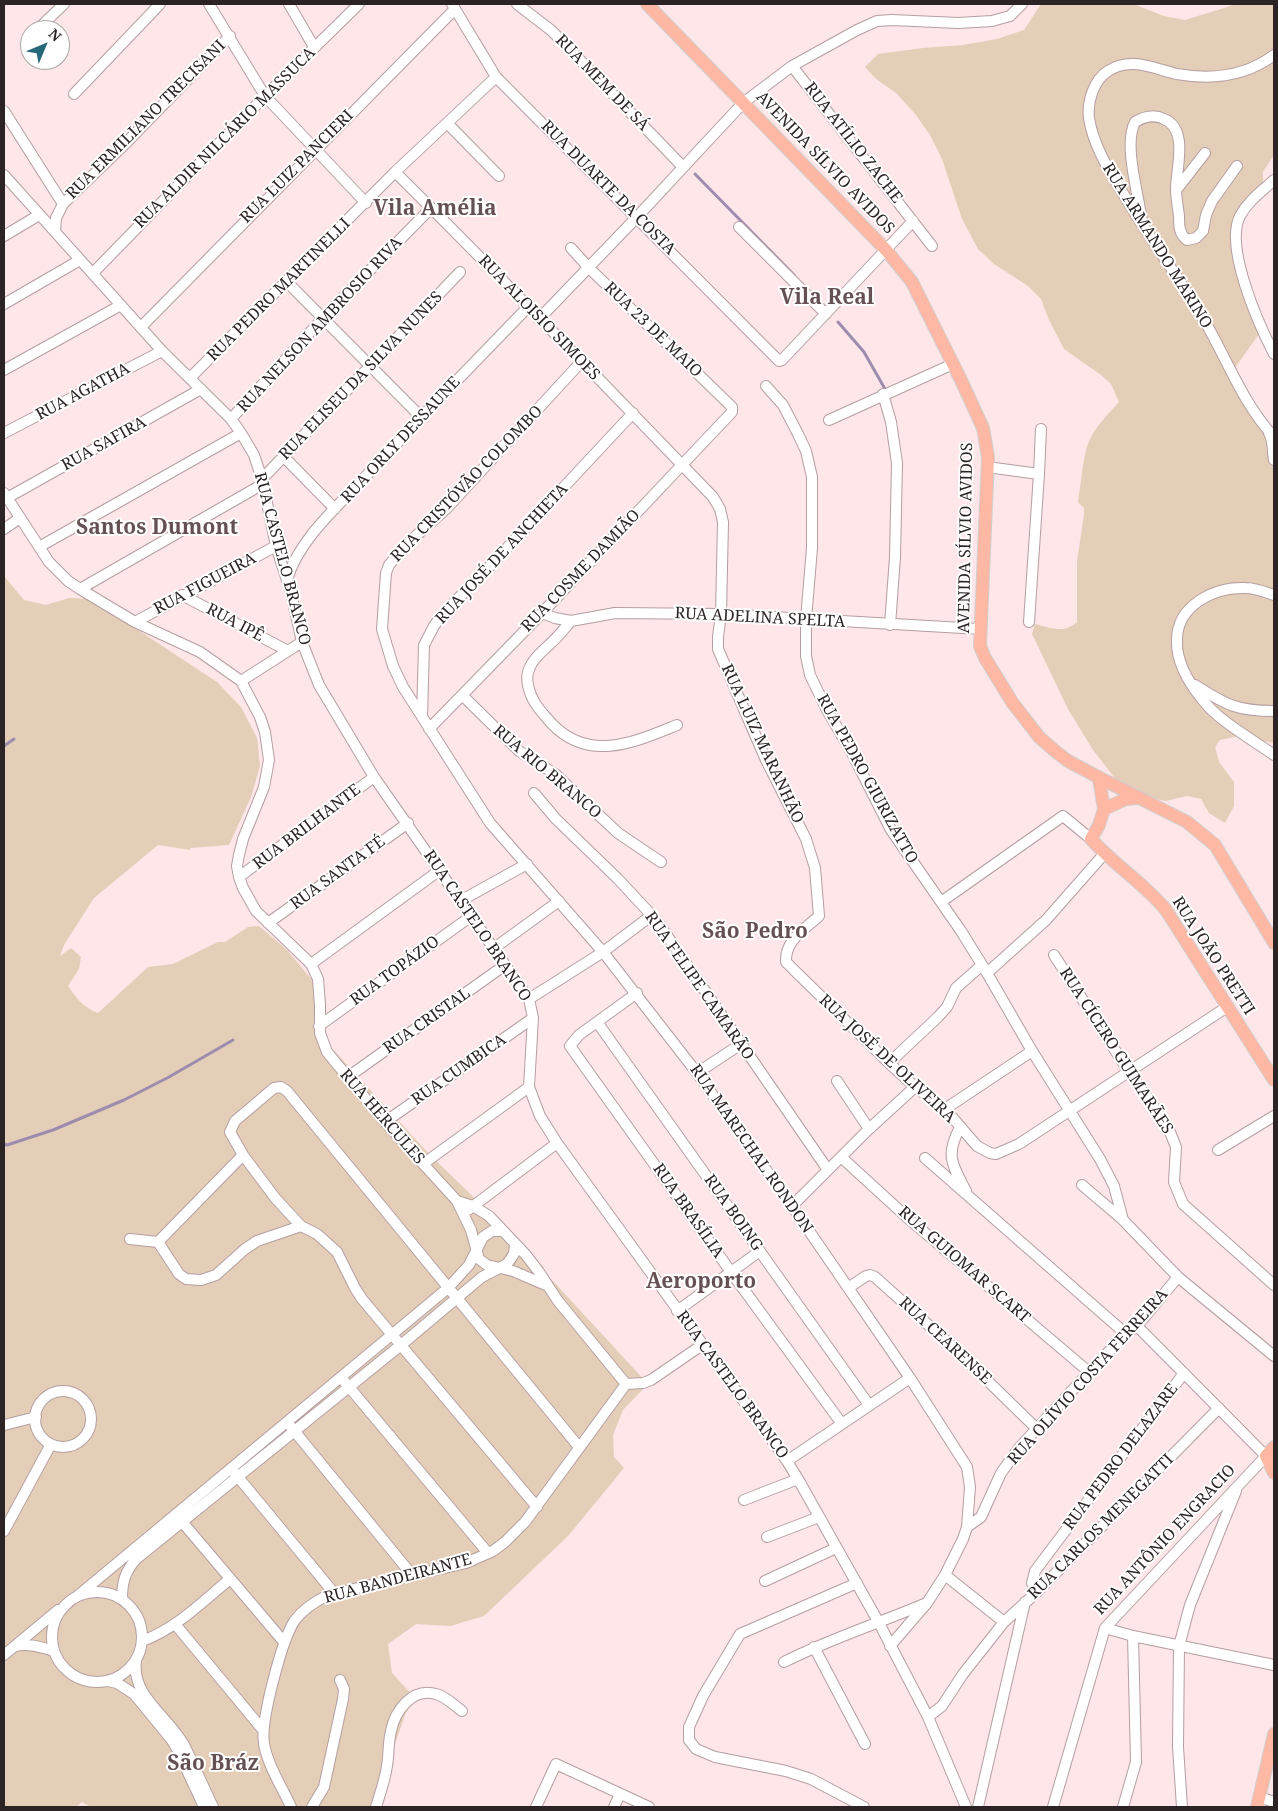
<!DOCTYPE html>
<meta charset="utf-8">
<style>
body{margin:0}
#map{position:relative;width:1278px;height:1811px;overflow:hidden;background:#fee6e9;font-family:"Noto Serif",serif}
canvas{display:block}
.frame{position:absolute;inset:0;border:5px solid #2c2324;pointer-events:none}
.north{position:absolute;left:20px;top:20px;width:50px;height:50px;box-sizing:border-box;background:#fff;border:1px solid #aba7a7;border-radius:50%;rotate:45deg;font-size:14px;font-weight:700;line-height:20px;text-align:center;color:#2c2324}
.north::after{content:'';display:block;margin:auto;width:18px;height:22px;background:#25687a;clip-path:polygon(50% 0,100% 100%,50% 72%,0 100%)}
</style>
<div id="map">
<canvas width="1278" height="1811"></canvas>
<div class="frame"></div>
<div class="north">N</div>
</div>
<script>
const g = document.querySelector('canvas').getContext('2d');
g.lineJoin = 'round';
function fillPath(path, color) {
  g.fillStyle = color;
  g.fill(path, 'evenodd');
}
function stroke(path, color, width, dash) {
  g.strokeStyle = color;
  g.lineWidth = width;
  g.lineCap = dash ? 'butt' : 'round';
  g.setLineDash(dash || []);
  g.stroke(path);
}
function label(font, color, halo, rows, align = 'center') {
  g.font = font + ' "Noto Serif",serif';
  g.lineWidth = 4;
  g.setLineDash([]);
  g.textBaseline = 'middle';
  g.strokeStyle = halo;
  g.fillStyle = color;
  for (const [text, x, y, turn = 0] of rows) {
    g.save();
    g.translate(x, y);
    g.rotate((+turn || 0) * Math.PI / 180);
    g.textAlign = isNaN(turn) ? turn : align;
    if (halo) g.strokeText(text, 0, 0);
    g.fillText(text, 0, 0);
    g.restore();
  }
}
fillPath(new Path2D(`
 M 1041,4 L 1133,4 L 1164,16 L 1185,20 L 1237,4 L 1274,4 L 1274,155 L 1263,172 L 1263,183 C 1207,229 1238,278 1259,334 L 1230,375 L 1274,444 L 1274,743 L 1238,736 L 1220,740 L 1215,747 L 1219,762 L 1234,782 L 1234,806 L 1225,823 L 1209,813 L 1201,799 L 1187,796 L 1166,801 L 1136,795 L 1118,782 L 1093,750 L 1068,709 L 1032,634 L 1035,624 C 1051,628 1064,634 1077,622 L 1077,562 L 1084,514 L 1084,508 L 1078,502 C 1081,486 1083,453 1090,439 C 1097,425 1109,413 1119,402 L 1111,384 L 1101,375 L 1064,349 L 1049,320 L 1041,299 L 1028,286 L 994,264 L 978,249 L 962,219 L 942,159 L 930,135 L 916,115 L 897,94 L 875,78 L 865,67 L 878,54 L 923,48 L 963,45 L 997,39 L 1024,30 Z
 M 4,576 L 24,600 L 46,605 L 69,598 L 91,599 L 217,682 L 241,707 L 257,738 L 260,766 L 251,797 L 229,845 L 190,848 L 190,850 L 158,845 L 94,898 L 64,945 L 60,956 L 71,948 L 81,957 L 79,969 L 68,986 C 76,998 84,1008 98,1013 L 148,967 L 173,964 L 218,942 L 225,942 L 248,927 L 259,926 L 287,950 L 312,980 L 328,1044 L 429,1154 L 492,1215 L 648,1384 L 623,1410 L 613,1435 L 614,1457 L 624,1468 L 568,1536 L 484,1616 L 450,1626 L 416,1624 L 388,1644 L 392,1673 L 414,1697 L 405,1715 L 373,1807 L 90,1807 L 82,1802 L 76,1807 L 4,1807 Z`), '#e5ceb7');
stroke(new Path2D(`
 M 695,174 L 794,275
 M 838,322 L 864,352 L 885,389
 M 4,746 L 14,739
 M 4,1144 L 7,1145 L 53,1130 L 124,1100 L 169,1077 L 233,1040`), '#9d8cad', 3);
const minor = new Path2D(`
 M 209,4 L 265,96 L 366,203
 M 289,4 L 314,47
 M 452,4 L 496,77 L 779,361 L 782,360 L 913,221
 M 517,4 L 552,31 L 683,167
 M 37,30 L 64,4
 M 1274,55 C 1246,76 1211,80 1177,74 C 1154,69 1131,56 1108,71 C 1094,80 1087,101 1089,118 C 1093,144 1107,167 1121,190 C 1147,235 1178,276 1204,320 C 1227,359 1243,404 1274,437
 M 792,66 L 932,246
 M 74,94 L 160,4
 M 4,111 L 63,204
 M 447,123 L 499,176
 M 395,172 C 503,279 608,388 713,497 L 720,509 L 723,522 L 721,614 L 718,637 L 718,649 L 766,760 L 806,839 L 815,868 L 819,916 C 804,930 785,940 786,962 L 796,972 L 889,1063 L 915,1087 L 945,1109 L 977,1146 L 990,1153 L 996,1154 L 1019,1144 L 1227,1007
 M 4,175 L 162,351 L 231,419 L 241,433 L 254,455 L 262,479 L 276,546 L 291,593 L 302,642 L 319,685 L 374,777 L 529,999 L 533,1018 L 529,1087 L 540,1116 L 557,1143 L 787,1461 L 798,1479 L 879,1623 L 928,1717 L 966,1807
 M 1274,180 C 1262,191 1248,201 1240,216 C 1224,247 1259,325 1274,354
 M 1177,189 L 1205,153
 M 1142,222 C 1139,195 1123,145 1135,122 C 1145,116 1154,114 1164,119 C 1189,129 1176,169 1176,189 C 1176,198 1178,207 1179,216 C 1179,226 1179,234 1187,240 L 1196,238 L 1203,231 L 1206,215 L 1212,201 L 1237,166
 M 739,227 L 826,314
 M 55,232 L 56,218 L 63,204 L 124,145 L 230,36
 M 4,236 L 39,215
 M 93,273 L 265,96 L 359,4
 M 287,282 L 421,417
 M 4,304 L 80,260
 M 539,319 L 637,217 L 743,103 L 792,66 L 857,30 L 877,21 L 892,20 L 958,23 L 992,21 L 1010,16 L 1022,4
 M 141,327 L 455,9
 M 582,361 L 447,508 L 407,544 L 389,565 L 386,573 L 382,629 L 393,666 L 403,687 L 490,823 L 603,952 L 697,1073 L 792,1206 L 910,1378 L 967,1467 L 970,1487 L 967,1527 L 963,1539 L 945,1575 L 927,1603 L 890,1646
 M 4,370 L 121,305
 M 190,378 L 395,172 L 496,77
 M 766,386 L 783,405 L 798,434 L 806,451 L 812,477 L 812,548 L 806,619 L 806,656 L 810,675 L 827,710 L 852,753 L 891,830 L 961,931 L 987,973 L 1032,1051 L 1100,1159 L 1114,1186 L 1123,1220 L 1178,1277 L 1274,1356
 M 883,394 L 891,422 L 897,463 L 895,557 L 890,625
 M 231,419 L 323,318 L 431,208
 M 829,420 L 953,364
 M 4,433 L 162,351
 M 1269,433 C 1274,441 1272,451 1274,460
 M 284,457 L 335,509
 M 987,467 L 1039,474
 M 262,479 L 460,272
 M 4,493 L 49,562 L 68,581 L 80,589 L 135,622 L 200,652 L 241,681 L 260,717 L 265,732 L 269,760 L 264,787 L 243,839 L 239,855 L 237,866 L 239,877 L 243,888 L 256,911 L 311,964 L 318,979 L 320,1005 L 320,1033 L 327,1052 L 385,1122 L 457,1201 L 471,1230 L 479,1259 L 487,1265 L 513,1271 L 548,1286
 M 7,498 L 201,389
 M 4,529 L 20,518
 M 39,547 L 241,433
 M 287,580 C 298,540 339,505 367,475 C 420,418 474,363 528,307
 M 80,589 L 263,484
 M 182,595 L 288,651
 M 1274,595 C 1265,592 1255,588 1245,588 C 1213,587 1177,606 1177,640 C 1176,662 1189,683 1202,699 C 1217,720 1253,740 1274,755
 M 542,613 L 555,618 L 571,621 L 615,613 L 721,614 L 980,629
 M 571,621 C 564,629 558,637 550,644 C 543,651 534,657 530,667 C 524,678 529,693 535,703 C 540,711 546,717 552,724 C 590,763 635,742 677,725
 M 135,622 L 276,546
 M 1029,622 L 1039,474 L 1041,429
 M 241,681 L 302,642
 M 1195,685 C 1226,705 1237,711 1274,711
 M 462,695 L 519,751 L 555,774 L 618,833 L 661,862
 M 422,717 L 424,645 L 434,626 L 441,616 L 492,564 L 633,413
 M 429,729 L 542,613 L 732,412 L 732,407 L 589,268 L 571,248
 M 534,793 L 556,819 L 618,879 L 657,921 L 828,1170
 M 239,877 L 374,777
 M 460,901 L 527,864
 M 941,902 L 1063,816 L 1091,839
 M 268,923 L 408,823
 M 493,949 L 559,901
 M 1054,955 L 1129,1072 L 1168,1127 L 1176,1147 L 1174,1182 L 1183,1204 L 1274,1285
 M 311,964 L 440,870
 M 987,973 L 1046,920 L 1105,853
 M 637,993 L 579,1035 L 570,1046 L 731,1272 L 842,1424
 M 529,999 L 603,952 L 652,915
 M 597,1022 L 869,1405
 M 319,1026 L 470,917
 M 889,1063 L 938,1017 L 947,1007 L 956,988 L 982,965
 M 697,1073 L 741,1044
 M 348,1077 L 505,965
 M 837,1081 L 869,1129
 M 945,1109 L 1032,1051
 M 385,1122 L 533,1018
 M 960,1127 C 945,1156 952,1164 966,1191
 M 1218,1150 L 1274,1116
 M 841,1157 L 910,1220 L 1089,1372
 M 925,1158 L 1126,1334
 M 423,1164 L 529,1087
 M 1082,1185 L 1122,1219
 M 457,1201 L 473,1206 L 489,1216 L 526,1255 L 539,1272 L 558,1301 L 626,1384
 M 792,1206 L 869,1129 L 915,1087
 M 468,1210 L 557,1143
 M 130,1239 L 158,1242 L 179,1274 L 186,1279 L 201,1280 L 216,1275 L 245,1249 L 257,1241 L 301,1226
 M 158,1242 L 243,1155
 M 848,1288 L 866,1276 L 870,1275 L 875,1277 L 954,1348 L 1037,1429
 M 677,1311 L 760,1251
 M 344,1381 L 488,1553
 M 626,1384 L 643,1383 L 651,1380 L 702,1345
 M35 1419a28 28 0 1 1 56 0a28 28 0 1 1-56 0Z
 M 4,1425 L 36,1417
 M 291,1427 L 412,1575
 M 787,1461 L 910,1378
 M 233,1471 L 334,1593
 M 744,1500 L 798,1479
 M 537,1507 L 362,1299 L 355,1288 L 337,1252 L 317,1234 L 301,1226 L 276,1199 L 243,1155 L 230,1132 L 235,1121 L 274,1088 L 281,1087 L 287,1091 L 579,1447
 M 178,1517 L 284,1642
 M 967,1527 L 981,1517 L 1001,1473 L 1019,1448 L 1089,1372 L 1126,1334 L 1137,1326 L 1178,1277
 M 4,1531 L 51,1444
 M 767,1537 L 819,1517
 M 945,1575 L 1004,1622
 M 765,1581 L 836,1548
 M 857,1583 L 740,1634 L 703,1696 L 689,1727 L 689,1740 L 696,1749 L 715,1757 L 786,1771 L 811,1779 L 864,1807
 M 1037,1592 L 1032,1583 L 1035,1571 L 1184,1373
 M52 1637a45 45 0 1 1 90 0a45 45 0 1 1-90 0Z
 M 75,1598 L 448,1288 L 469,1265 L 483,1237 L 492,1231 L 503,1231
 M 122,1599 C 122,1582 125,1572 136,1559 L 401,1345 L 482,1277 L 507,1264 L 514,1254 L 515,1244
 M 175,1624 L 263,1730
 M 1105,1628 L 1133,1636 L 1274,1665
 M 142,1641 C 176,1629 203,1601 230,1579
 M 15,1646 C 29,1643 40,1647 54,1651
 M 814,1647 L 865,1744
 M 4,1655 L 58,1610
 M 136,1661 C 131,1696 168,1716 184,1745 C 194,1765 203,1786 213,1807
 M 784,1662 C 829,1639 877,1624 924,1604
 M 108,1681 L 117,1683 L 134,1694 L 171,1739 L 177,1749 L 204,1807
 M 928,1717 L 942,1706 L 963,1674 L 1004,1622 L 1037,1592 L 1219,1408
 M 1259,1797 L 1274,1802
 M 291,1807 C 282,1787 268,1766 264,1744 C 260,1722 282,1639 295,1620 C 304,1608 316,1601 328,1595 L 466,1563 L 493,1551 L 505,1542 L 525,1522 L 626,1384
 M 312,1807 L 324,1787 L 343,1699 L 344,1689 L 340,1680
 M 376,1807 C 380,1794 385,1780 387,1766 C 389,1754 388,1743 391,1731 C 395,1711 412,1687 436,1694 C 445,1696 454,1705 462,1711
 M 536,1807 L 556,1764 L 649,1807
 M 614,1807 L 620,1794
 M 978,1807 L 1025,1602
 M 1053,1807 L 1105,1628 L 1266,1456 L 1137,1326
 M 1123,1807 L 1136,1762 L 1133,1636
 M 1182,1807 L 1178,1747 L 1179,1646 L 1190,1605 L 1236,1491`);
const major = new Path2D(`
 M 647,4 L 886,250 L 912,282 L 960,378 L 983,428 L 988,457 L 980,646 L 985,658 L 1012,702 L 1039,737 L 1055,751 L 1068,761 L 1098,777 L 1187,822 L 1215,845 L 1274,943
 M 1099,778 L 1104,809
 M 1137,798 L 1126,799 L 1104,809 L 1099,825 L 1091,839 C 1114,865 1144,883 1166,910 L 1274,1080
 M 1274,1447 L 1266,1456 L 1274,1473
 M 1257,1807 L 1274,1734`);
stroke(minor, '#b49ea1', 12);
stroke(major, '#d1cfcf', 14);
stroke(minor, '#fff', 10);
stroke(major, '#feb8a3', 12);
label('16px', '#2c2324', '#fff', [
 ["RUA MEM DE SÁ",602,83,46],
 ["RUA ERMILIANO TRECISANI",146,120,-45],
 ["RUA ALDIR NILCÁRIO MASSUCA",225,138,-45],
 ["RUA ATÍLIO ZACHE",853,143,52],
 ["AVENIDA SÍLVIO AVIDOS",825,163,46],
 ["RUA LUIZ PANCIERI",297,167,-45],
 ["RUA DUARTE DA COSTA",608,188,45],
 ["RUA ARMANDO MARINO",1157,246,58],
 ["RUA PEDRO MARTINELLI",279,290,-45],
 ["RUA ALOISIO SIMOES",539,318,46],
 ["RUA NELSON AMBROSIO RIVA",320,325,-47],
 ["RUA 23 DE MAIO",653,330,44],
 ["RUA ELISEU DA SILVA NUNES",361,376,-46],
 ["RUA AGATHA",83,392,-28],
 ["RUA ORLY DESSAUNE",401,440,-47],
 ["RUA SAFIRA",104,444,-29],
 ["RUA CRISTÓVÃO COLOMBO",467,484,-46],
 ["AVENIDA SÍLVIO AVIDOS",966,538,-89],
 ["RUA JOSÉ DE ANCHIETA",502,554,-47],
 ["RUA CASTELO BRANCO",282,559,75],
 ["RUA COSME DAMIÃO",581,571,-46],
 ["RUA FIGUEIRA",205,584,-28],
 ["RUA ADELINA SPELTA",760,618,3],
 ["RUA IPÊ",235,623,28],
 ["RUA LUIZ MARANHÃO",762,744,65],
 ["RUA RIO BRANCO",547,772,40],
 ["RUA PEDRO GIURIZATTO",867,779,61],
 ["RUA BRILHANTE",307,827,-37],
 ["RUA SANTA FÉ",338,873,-36],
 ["RUA CASTELO BRANCO",477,926,56],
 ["RUA JOÃO PRETTI",1213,956,57],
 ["RUA TOPÁZIO",395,971,-36],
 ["RUA FELIPE CAMARÃO",699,986,55],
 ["RUA CRISTAL",427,1021,-35],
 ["RUA CÍCERO GUIMARÃES",1116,1051,57],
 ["RUA JOSÉ DE OLIVEIRA",887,1059,43],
 ["RUA CUMBICA",459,1070,-35],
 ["RUA HÉRCULES",382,1117,49],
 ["RUA MARECHAL RONDON",751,1149,55],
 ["RUA BRASÍLIA",688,1211,55],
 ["RUA BOING",733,1213,55],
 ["RUA GUIOMAR SCART",964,1265,41],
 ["RUA CEARENSE",945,1341,43],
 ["RUA OLÍVIO COSTA FERREIRA",1088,1377,-48],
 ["RUA CASTELO BRANCO",732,1385,54],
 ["RUA PEDRO DELAZARE",1121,1457,-53],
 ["RUA CARLOS MENEGATTI",1101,1527,-45],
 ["RUA ANTÔNIO ENGRACIO",1165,1540,-47],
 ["RUA BANDEIRANTE",398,1579,-15]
]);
label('bold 21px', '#655154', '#fff', [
 ["Vila Amélia",435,209],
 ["Vila Real",827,298],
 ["Santos Dumont",157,528],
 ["São Pedro",755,932],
 ["Aeroporto",701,1282],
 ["São Bráz",213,1764]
]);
</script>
